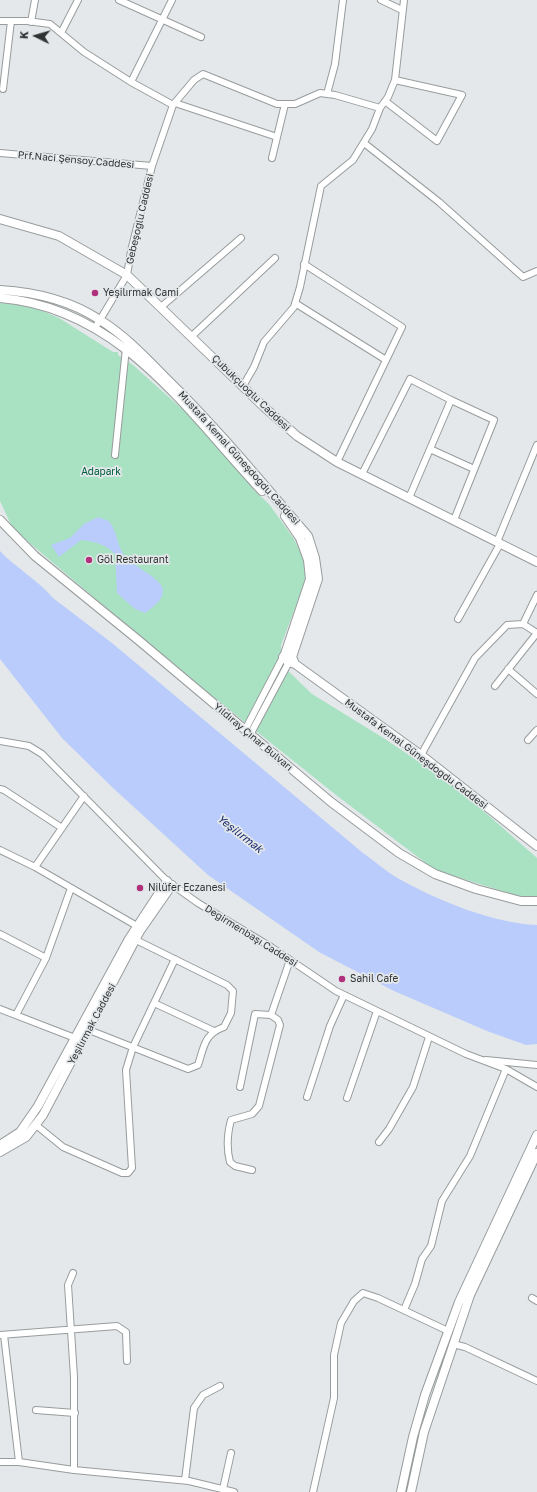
<!DOCTYPE html>
<meta charset="utf-8">
<style>
body{margin:0}
#map{position:relative;width:537px;height:1492px;overflow:hidden;background:#e4e8ea;font-family:"Golos Text",sans-serif}
canvas{display:block}
.north{position:absolute;left:16px;top:16px;width:40px;height:40px;-webkit-text-stroke:3px #e4e8ea;paint-order:stroke;rotate:275deg;font-size:11px;font-weight:700;line-height:16px;text-align:center;color:#313333}
.north::after{content:'';display:block;margin:auto;width:14px;height:18px;background:#313333;clip-path:polygon(50% 0,100% 100%,50% 72%,0 100%)}
</style>
<div id="map">
<canvas width="537" height="1492"></canvas>
<div class="north">K</div>
</div>
<script>
const g = document.querySelector('canvas').getContext('2d');
g.lineJoin = 'round';
function fillPath(path, color) {
  g.fillStyle = color;
  g.fill(path, 'evenodd');
}
function stroke(path, color, width, dash) {
  g.strokeStyle = color;
  g.lineWidth = width;
  g.lineCap = dash ? 'butt' : 'round';
  g.setLineDash(dash || []);
  g.stroke(path);
}
function label(font, color, halo, rows, align = 'center') {
  g.font = font + ' "Golos Text",sans-serif';
  g.lineWidth = 3.5;
  g.setLineDash([]);
  g.textBaseline = 'middle';
  g.strokeStyle = halo;
  g.fillStyle = color;
  for (const [text, x, y, turn = 0] of rows) {
    g.save();
    g.translate(x, y);
    g.rotate((+turn || 0) * Math.PI / 180);
    g.textAlign = isNaN(turn) ? turn : align;
    if (halo) g.strokeText(text, 0, 0);
    g.fillText(text, 0, 0);
    g.restore();
  }
}
fillPath(new Path2D(`
 M 0,303 L 31,306 L 59,318 L 113,352 L 118,352 L 118,355 L 133,365 L 209,433 L 254,490 L 269,504 L 294,539 L 304,560 L 306,580 L 281,645 L 281,655 L 284,667 L 312,694 L 385,739 L 455,786 L 537,858 L 537,896 L 521,897 L 435,870 L 336,795 L 181,671 L 13,529 L 0,501 Z`), '#a9e1c3');
fillPath(new Path2D(`
 M 98,517 L 109,521 C 117,532 117,543 122,552 C 134,574 192,582 145,613 L 135,609 L 117,593 L 115,554 C 105,544 94,541 81,540 L 59,557 L 51,545 L 70,538 L 84,524 Z
 M 0,551 C 16,568 38,580 53,598 L 112,643 L 363,853 C 376,862 389,874 403,881 C 441,902 494,923 537,925 L 537,1044 L 526,1045 L 487,1031 L 394,991 L 319,952 L 208,875 L 112,787 L 62,738 L 0,659 Z`), '#b9ccfc');
const minor = new Path2D(`
 M 119,0 L 201,37
 M 381,0 L 402,10
 M 0,21 L 27,21 L 50,24 L 84,52 L 131,82 L 173,105
 M 31,22 L 35,0
 M 61,33 L 78,0
 M 131,82 L 172,0
 M 3,89 L 11,21
 M 327,94 L 335,64 L 343,0
 M 385,101 L 437,141 L 462,95 L 395,80
 M 175,103 L 277,137
 M 364,143 L 439,202 L 523,277 L 537,271
 M 0,153 L 152,166
 M 272,158 L 285,104
 M 304,264 L 402,327 L 337,462
 M 295,303 L 386,360
 M 161,307 L 241,238
 M 95,328 L 127,275 L 131,251 L 152,166 L 173,105 L 194,80 L 203,74 L 277,104 L 295,104 L 320,93 L 335,95 L 380,108
 M 192,336 L 275,258
 M 243,386 L 254,367 L 264,342 L 294,307 L 300,287 L 321,186 L 353,160 L 372,129 L 380,108 L 388,97 L 395,80 L 404,0
 M 451,400 L 494,420 L 454,520
 M 430,449 L 474,469
 M 115,455 L 126,348
 M 362,474 L 410,379 L 451,400 L 409,498
 M 497,542 L 537,445
 M 458,619 L 500,544
 M 523,624 L 537,595
 M 508,669 L 537,694
 M 495,686 L 537,633
 M 245,730 L 283,657
 M 250,735 L 289,662
 M 528,740 L 537,730
 M 0,741 L 29,746 L 42,754 L 167,881 L 198,903 L 271,947 L 336,991 L 466,1054 L 506,1069 L 537,1087
 M 421,755 L 475,658 L 507,625 L 523,624 L 537,633
 M 0,789 L 4,790 L 62,828
 M 0,850 L 35,867 L 137,926
 M 35,867 L 84,796
 M 0,934 L 46,958
 M 154,1003 L 214,1031
 M 0,1009 L 75,1038
 M 16,1015 L 46,958 L 71,888
 M 89,1030 L 188,1069 L 198,1065 C 204,1047 204,1034 224,1027 L 231,1013 L 233,991 L 227,985 L 136,940
 M 486,1060 L 537,1065
 M 240,1087 L 255,1014 L 271,1015 L 290,960
 M 307,1097 L 330,1026 L 344,995
 M 347,1098 L 377,1011
 M 36,1125 L 63,1147 L 122,1173 L 128,1173 L 132,1168 L 126,1070 L 133,1047 L 175,959
 M 379,1142 L 389,1129 L 413,1087 L 429,1037
 M 252,1170 L 235,1166 L 230,1162 C 226,1147 227,1135 231,1120 L 252,1114 L 259,1106 L 280,1025 L 278,1020 L 271,1015
 M 73,1273 L 68,1285 L 74,1377 L 74,1470
 M 532,1298 L 537,1301
 M 404,1310 L 415,1284 L 422,1259 L 431,1246 L 442,1201 L 470,1156 L 506,1069
 M 0,1335 L 117,1326 L 126,1332 L 127,1361
 M 4,1335 L 19,1462
 M 453,1344 L 465,1347 L 537,1381
 M 36,1410 L 75,1413
 M 0,1462 L 19,1462 L 74,1470 L 189,1481 L 234,1492
 M 185,1480 L 194,1408 L 203,1395 L 220,1386
 M 223,1489 L 231,1453
 M 313,1492 L 334,1398 L 334,1355 L 341,1323 L 354,1301 L 363,1293 L 378,1298 L 448,1331`);
const major = new Path2D(`
 M 0,219 L 59,236 L 127,275 L 264,407 L 297,436 L 337,462 L 537,562
 M 0,290 C 35,292 71,301 100,320 C 126,336 147,359 168,380 C 218,429 262,483 308,536 L 315,558 L 318,579 L 292,657 L 295,664
 M 0,298 C 121,308 186,410 262,491
 M 285,516 L 300,538 L 308,560 L 310,579 L 285,654
 M 0,520 L 35,556 L 137,639 L 331,802 L 399,853 L 435,874 L 476,889 L 521,901 L 537,901
 M 289,655 L 285,654 L 283,657 L 287,661 L 295,664 L 421,755 L 537,846
 M 0,1145 L 20,1132 L 38,1106 L 129,939 L 167,881
 M 0,1152 L 26,1137 L 43,1115 L 140,931 L 172,885
 M 401,1492 L 413,1437 L 425,1395 L 459,1302 L 537,1135
 M 411,1492 L 424,1432 L 470,1295 L 537,1153`);
stroke(minor, '#989c9d', 8);
stroke(major, '#989c9d', 10);
stroke(minor, '#fff', 6);
stroke(major, '#fff', 8);
for (const [x, y, r, color] of [
 [95,293,4,"#b0307c"],
 [89,560,4,"#b0307c"],
 [140,888,4,"#b0307c"],
 [342,979,4,"#b0307c"]
]) {
  const dot = new Path2D();
  dot.arc(x, y, r, 0, 2 * Math.PI);
  g.fillStyle = color;
  g.fill(dot);
  stroke(dot, '#e4e8ea', 1.5);
}
label('10px', '#313333', '#e4e8ea', [
 ["Prf.Naci Şensoy Caddesi",76,160,5],
 ["Gebeşoğlu Caddesi",140,219,-77],
 ["Çubukçuoğlu Caddesi",251,393,44],
 ["Mustafa Kemal Güneşdoğdu Caddesi",239,458,48],
 ["Yıldıray Çınar Bulvarı",253,737,40],
 ["Mustafa Kemal Güneşdoğdu Caddesi",416,754,37],
 ["Değirmenbaşı Caddesi",251,936,32],
 ["Yeşilırmak Caddesi",92,1024,-62]
]);
label('10px', '#313333', '#e4e8ea', [
 ["Yeşilırmak Cami",103,293],
 ["Göl Restaurant",97,560],
 ["Nilüfer Eczanesi",148,888],
 ["Sahil Cafe",350,979]
], 'left');
label('10px', '#005d3c', '#e4e8ea', [
 ["Adapark",101,472]
]);
label('italic 11px', '#19296c', '#e4e8ea', [
 ["Yeşilırmak",240,834,38]
]);
</script>
